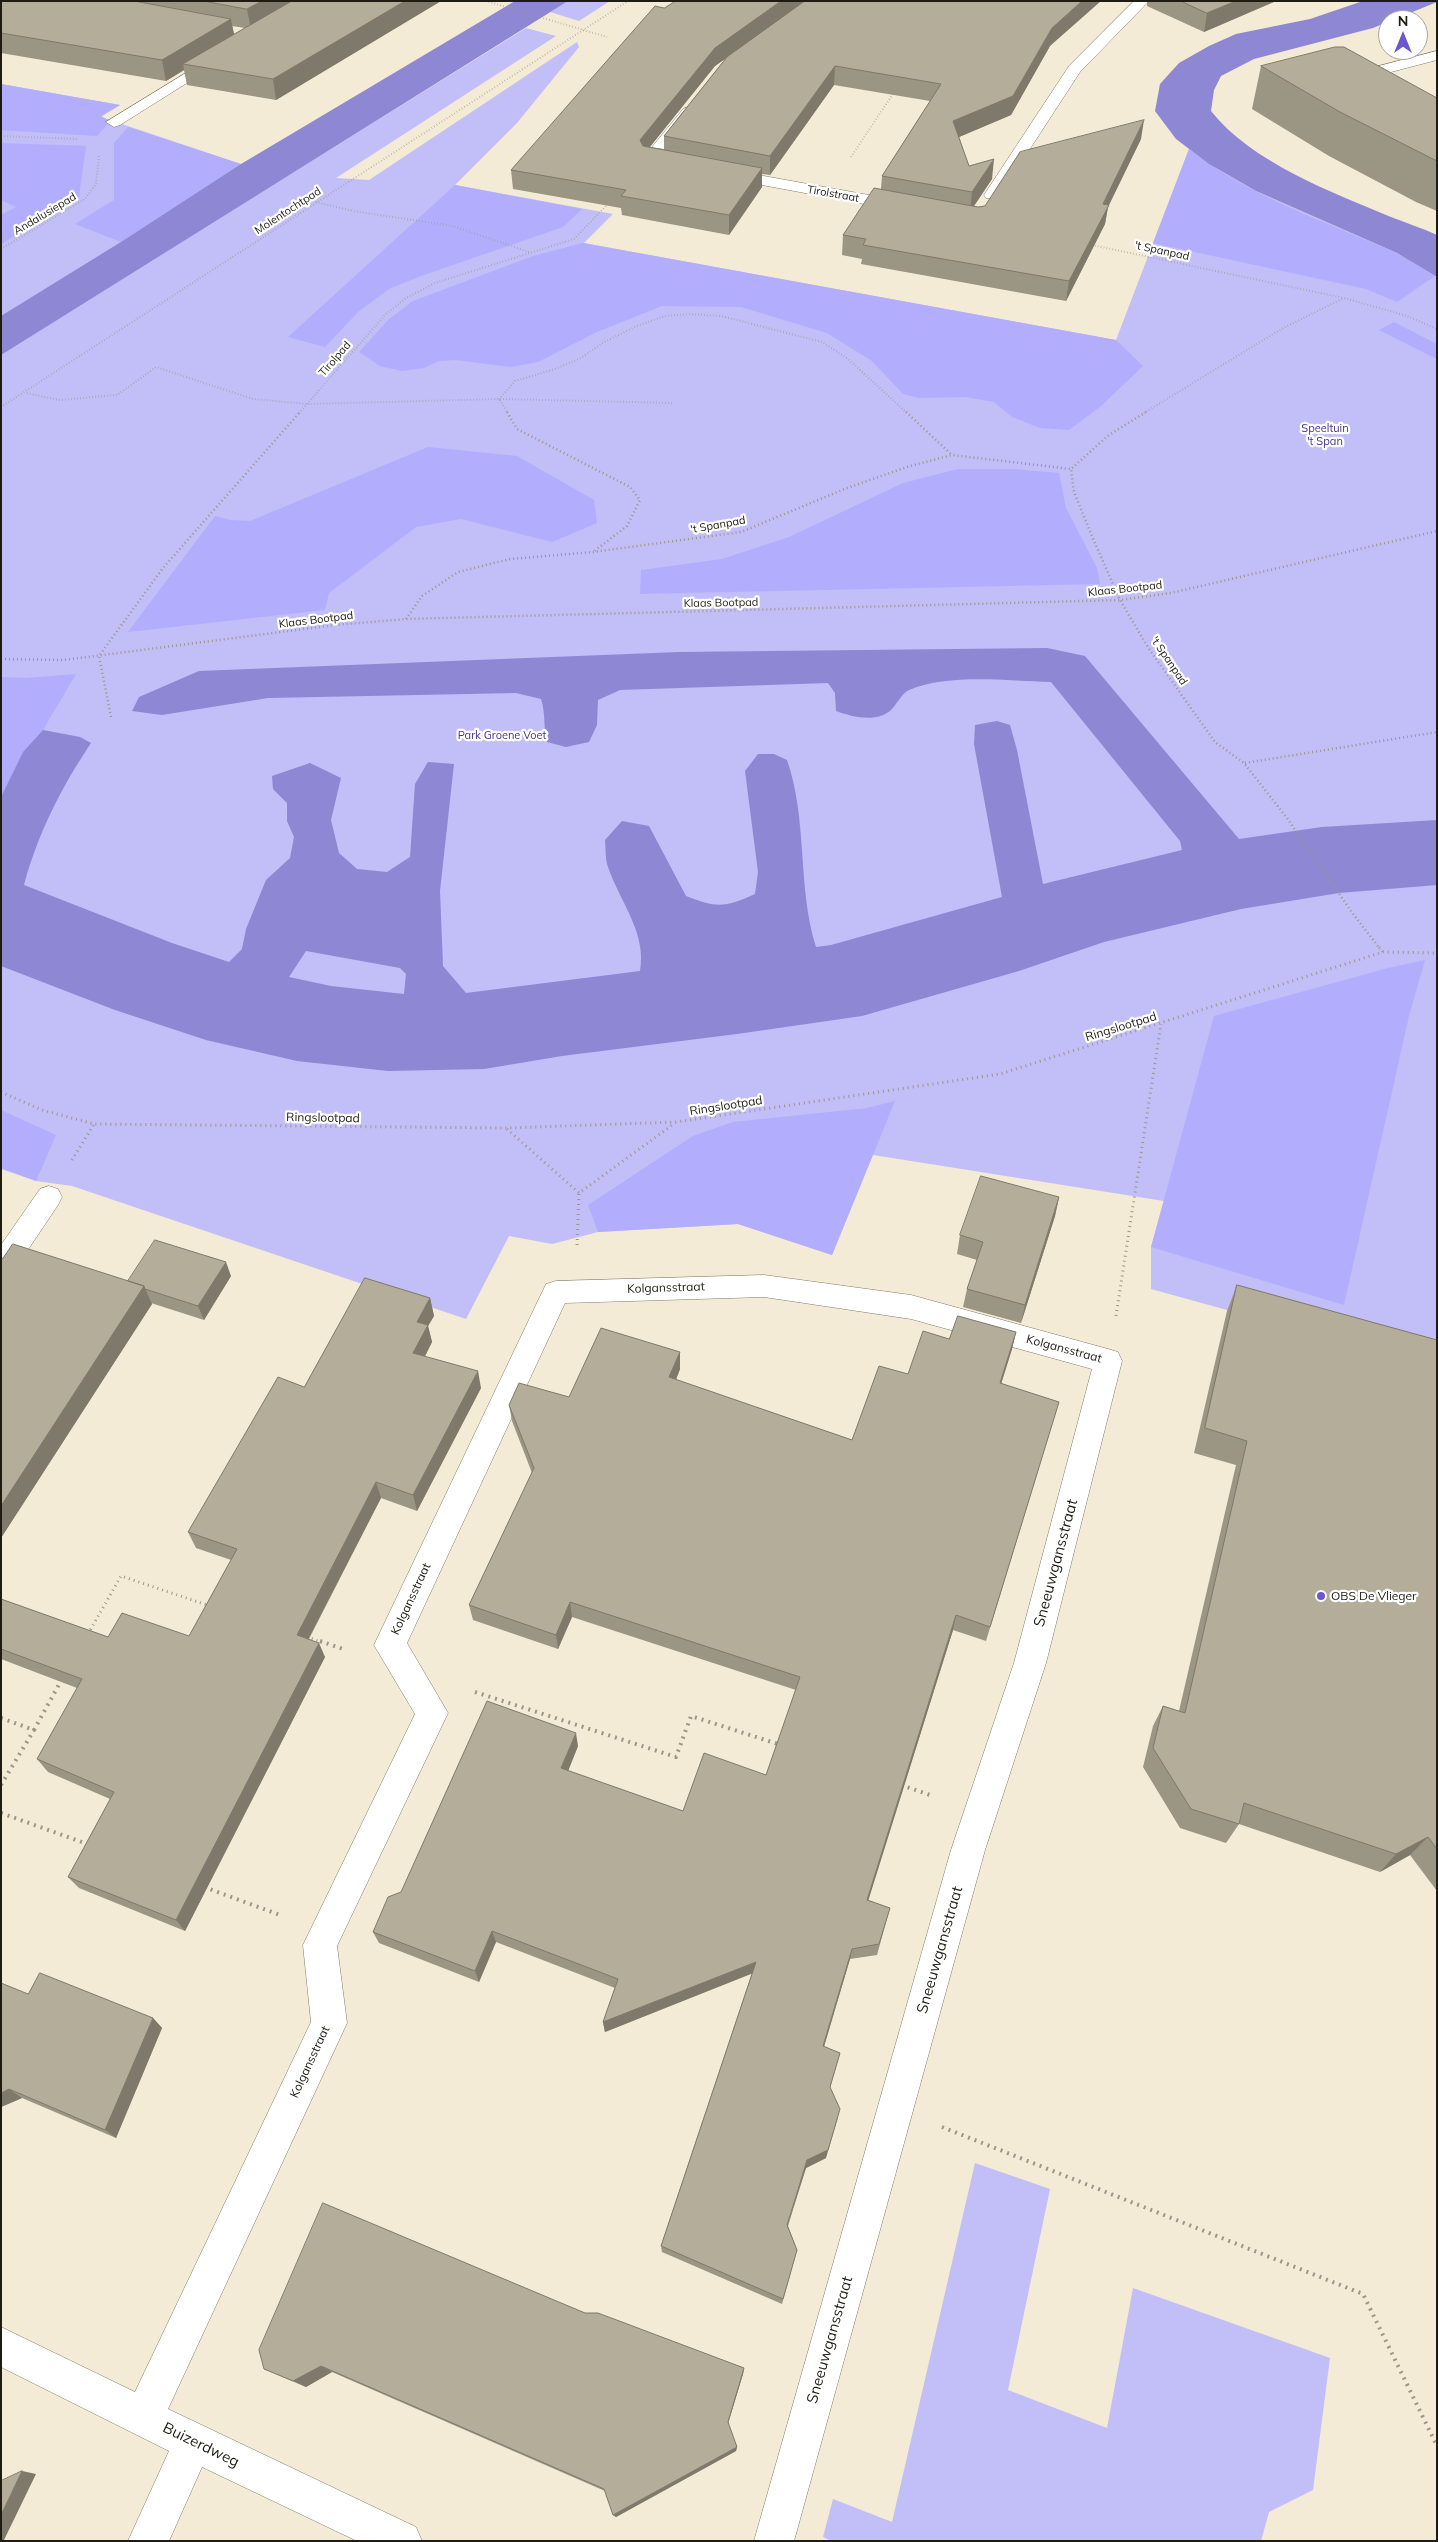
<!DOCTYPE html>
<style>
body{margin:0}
#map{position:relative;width:1438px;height:2542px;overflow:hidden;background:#f3ebd6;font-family:Mulish,sans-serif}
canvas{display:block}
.frame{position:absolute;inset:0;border:2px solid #1e1b13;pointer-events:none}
.north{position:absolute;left:1378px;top:10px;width:50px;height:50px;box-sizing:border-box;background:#fff;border:1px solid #a5a4a1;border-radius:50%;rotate:0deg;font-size:14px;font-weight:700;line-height:20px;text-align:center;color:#1e1b13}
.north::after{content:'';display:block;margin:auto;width:18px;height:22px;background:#6c57d0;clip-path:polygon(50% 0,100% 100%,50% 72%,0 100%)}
</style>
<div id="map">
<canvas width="1438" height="2542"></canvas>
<div class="frame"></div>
<div class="north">N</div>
</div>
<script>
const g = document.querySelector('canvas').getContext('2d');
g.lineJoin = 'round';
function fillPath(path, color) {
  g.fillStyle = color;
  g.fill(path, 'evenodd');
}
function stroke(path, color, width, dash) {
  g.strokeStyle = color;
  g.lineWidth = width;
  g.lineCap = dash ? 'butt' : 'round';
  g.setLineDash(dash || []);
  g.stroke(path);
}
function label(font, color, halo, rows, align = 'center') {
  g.font = font + ' Mulish,sans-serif';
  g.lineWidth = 4.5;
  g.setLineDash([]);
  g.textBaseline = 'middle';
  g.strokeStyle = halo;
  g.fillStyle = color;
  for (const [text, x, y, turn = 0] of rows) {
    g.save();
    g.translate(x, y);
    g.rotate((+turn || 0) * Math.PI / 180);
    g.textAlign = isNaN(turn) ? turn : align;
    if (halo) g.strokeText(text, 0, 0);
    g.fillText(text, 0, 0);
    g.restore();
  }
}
fillPath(new Path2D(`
 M 568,1 L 610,1 L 579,21 L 550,12 Z
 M 526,28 L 556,36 L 336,178 L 369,180 L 577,42 L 579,47 L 517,123 L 455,185 L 613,214 L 584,243 L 1116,340 L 1189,149 L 1209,164 L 1256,191 L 1397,253 L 1437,277 L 1437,1368 L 1151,1289 L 1151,1247 L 1164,1201 L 873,1155 L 832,1255 L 738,1224 L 598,1232 L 552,1244 L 509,1236 L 466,1319 L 72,1186 L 36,1181 L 1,1169 L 1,84 L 120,105 L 101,117 L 241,164 L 289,175 Z
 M 975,2163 L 1050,2189 L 1008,2390 L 1107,2428 L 1133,2288 L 1330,2358 L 1313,2490 L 1269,2512 L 1261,2541 L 831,2541 L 823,2537 L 833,2499 L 892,2522 Z`), '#c1bef8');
fillPath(new Path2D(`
 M 1,84 L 120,105 L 101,116 L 110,121 L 97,136 L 1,130 Z
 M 128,127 L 241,164 L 121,242 L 75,224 L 114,200 L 114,143 Z
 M 1,143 L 86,146 L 79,197 L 1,244 L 1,215 L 16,207 L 1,200 Z
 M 1189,149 C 1250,197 1325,221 1396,253 C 1409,259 1422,269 1435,276 L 1397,302 L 1366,289 L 1153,243 Z
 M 455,185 L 582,209 L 563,227 L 421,276 L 389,289 L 358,312 L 325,347 L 288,337 Z
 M 583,243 L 1116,340 L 1143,366 L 1100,407 L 1069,430 L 1040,428 L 1012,417 L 994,402 L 965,397 L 919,398 L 903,394 L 872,361 L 827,333 L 741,307 L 662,306 L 597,332 L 538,362 L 511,367 L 455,360 L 439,361 L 424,368 L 402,371 L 380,366 L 359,352 L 389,319 L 413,301 L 533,256 Z
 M 1394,322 L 1437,344 L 1437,359 L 1379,330 Z
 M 428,447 L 517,456 L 594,500 L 597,523 L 552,542 L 461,519 L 416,527 L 329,593 L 325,610 L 128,632 L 215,516 L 231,520 L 250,521 Z
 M 958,469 L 1014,469 L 1059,473 L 1066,508 L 1097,568 L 1100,584 L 640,594 L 641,570 L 722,559 L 789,537 L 903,483 Z
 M 76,674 L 43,730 L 23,752 L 1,797 L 1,677 L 26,678 Z
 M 1425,960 L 1409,1016 L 1344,1305 L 1151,1247 L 1214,1016 L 1388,968 Z
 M 895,1101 L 832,1255 L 738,1224 L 598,1232 L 588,1205 L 693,1136 L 733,1122 L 867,1108 Z
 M 1,1110 L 56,1135 L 36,1181 L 1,1168 Z`), '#b3adfe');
fillPath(new Path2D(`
 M 515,1 L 568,1 L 1,355 L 1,316 L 121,242 L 241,164 Z
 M 1363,1 L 1437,2 L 1373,28 L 1254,59 L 1221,76 L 1214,90 L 1211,111 C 1251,162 1331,192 1391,217 C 1406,223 1422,228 1437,235 L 1437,277 L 1397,253 L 1256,191 L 1209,164 L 1176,139 L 1155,111 L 1160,84 L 1179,63 L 1209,46 L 1236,34 L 1310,19 Z
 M 1047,648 L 1085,656 L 1239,839 L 1322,827 L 1437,820 L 1437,885 L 1339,893 L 1241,909 L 1104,942 L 1019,971 L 862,1016 L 737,1034 L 562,1056 L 484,1069 L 388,1071 L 297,1061 L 206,1040 L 115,1010 L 1,966 L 1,797 L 23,752 L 43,730 L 80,737 L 91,743 C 61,788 38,833 24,885 L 172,943 L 229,962 L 242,949 L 246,929 L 266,880 L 290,858 L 294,837 L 287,821 L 287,803 L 273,789 L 272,776 L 310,763 L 341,778 L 331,820 L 339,853 L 357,869 L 387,872 L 410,857 L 415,784 L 428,762 L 454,764 L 440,891 L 443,966 L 466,993 L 640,971 C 647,933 620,902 608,867 C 605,859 606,849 605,840 L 622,821 L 649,826 L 686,896 C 716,908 725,908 755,894 L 758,872 L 745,771 L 758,754 L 774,754 L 787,760 C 808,820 797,887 816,947 L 831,945 L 1002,897 L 974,744 L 975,725 L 997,721 L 1010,725 L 1017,750 L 1043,884 L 1182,850 L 1180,841 L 1051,682 C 1008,681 949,673 909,690 C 902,693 897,704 891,710 C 877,723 852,717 836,711 L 835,693 L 828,683 L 620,690 L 598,700 L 597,725 L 589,742 L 566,747 L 547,742 C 543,727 546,714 541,699 L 516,693 L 268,698 L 162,715 L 132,711 L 139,697 L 199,671 L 679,652 ZM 306,951 L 400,968 L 406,974 L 404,994 L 331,986 L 289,977 Z`), '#8d87d4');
const minor = new Path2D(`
 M 1134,1 L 1149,1 L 1080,72 L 998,198 L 986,198 L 984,195 L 1069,66 Z
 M 1437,51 L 1437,60 L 1364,79 L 1362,83 L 1352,83 L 1345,77 L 1348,74 Z
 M 217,54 L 224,58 L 222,61 L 120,125 L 114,127 L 106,122 Z
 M 688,107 L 696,112 L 661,157 L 679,161 L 681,164 L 679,167 L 673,169 L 644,163 L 642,160 L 644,157 L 683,109 Z
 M 725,169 L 902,201 L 910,206 L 902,211 L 719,177 L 717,174 Z
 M 49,1186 L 58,1189 L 62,1197 L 58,1205 L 11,1275 L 1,1278 L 1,1245 L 40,1189 Z
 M 764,1275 L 911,1295 L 1108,1349 L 1118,1352 L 1122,1361 L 1046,1663 L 985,1850 L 794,2541 L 754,2541 L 951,1850 L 1014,1663 L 1092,1369 L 911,1319 L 764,1297 L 565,1303 L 407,1643 L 448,1713 L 337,1946 L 347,2023 L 168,2409 L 416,2527 L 422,2541 L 357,2541 L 202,2467 L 169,2541 L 128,2541 L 169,2451 L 1,2367 L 1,2327 L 135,2392 L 311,2022 L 303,1945 L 415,1714 L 374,1645 L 546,1284 L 556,1281 Z`);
stroke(minor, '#827b68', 1);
stroke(new Path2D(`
 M 486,1 L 607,37
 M 1,136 L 78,139
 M 851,157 L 895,91
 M 316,202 L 353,211 L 453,226 L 529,252
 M 1092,245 L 1344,298 L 1407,316 L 1437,329
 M 1,249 L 85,199 L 96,184 L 99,156
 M 27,393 L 59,400 L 117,395 L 156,367 L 253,399 L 307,404 L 499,399 L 508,413
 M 499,399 L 515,381 L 555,369 L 581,358 L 604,342 L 637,326 L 665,316 L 689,314 L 721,316 L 822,342 L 848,359 L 907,413
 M 500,399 L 674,403
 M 1,407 L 628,1
 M 299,413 L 386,314 L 406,298 L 435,283 L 574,239 L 608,204
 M 1144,413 L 1283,328 L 1344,298`), '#9d9787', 2, [0.5, 2.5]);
stroke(new Path2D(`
 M 507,412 L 517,429 L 630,487 L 640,500 L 627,526 L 593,552
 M 906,412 L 952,455
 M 1146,412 L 1109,435 L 1071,469 L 1074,492 L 1094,541 L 1120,600 L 1149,649 L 1215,742 L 1244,763 L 1287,818 L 1351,911 L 1380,949
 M 406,619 L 422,596 L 458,572 L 510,559 L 593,552 L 741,532 L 847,488 L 910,466 L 952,455 L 1071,469
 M 1,659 L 64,660 L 335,625 L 406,619 L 1120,600 L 1171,593 L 1437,531
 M 111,717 L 99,656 L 163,568 L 300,412
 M 1245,763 L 1437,732`), '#9d9787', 2.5, [1, 3]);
stroke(new Path2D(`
 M 1379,947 L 1383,952
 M 1,1092 L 42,1110 L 94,1124 L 507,1128 L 676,1122 L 1000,1074 L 1383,952 L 1437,953
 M 507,1129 L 579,1193 L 675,1123
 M 72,1160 L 94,1124
 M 577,1245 L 579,1193
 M 1116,1316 L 1161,1024
 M 88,1634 L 121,1576 L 210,1606
 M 307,1637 L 324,1643`), '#9d9787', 3, [1, 4]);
stroke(new Path2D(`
 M 320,1641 L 343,1649
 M 475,1692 L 676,1757 L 691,1716 L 781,1745
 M 1,1718 L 34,1730 L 62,1679
 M 1,1785 L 34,1730
 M 901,1785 L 933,1796
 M 1,1813 L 90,1845
 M 204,1887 L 280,1915
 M 942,2127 L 1363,2294 L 1437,2446`), '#9d9787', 4, [2, 5]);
fillPath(minor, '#fff');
fillPath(new Path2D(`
 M 1,1 L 441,1 L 276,100 L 187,85 L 184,70 L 166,81 L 1,53 ZM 232,26 L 245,28 L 234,34 Z
 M 1147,1 L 1276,1 L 1204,32 L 1147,6 Z
 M 664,8 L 1050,46 L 1011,115 L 959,137 L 969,166 L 992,179 L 974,206 L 978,207 L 985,206 L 1141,139 L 1108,207 L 1105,224 L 1066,301 L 861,264 L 862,259 L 842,255 L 843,235 L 881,189 L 882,176 L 930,101 L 834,85 L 770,175 L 762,174 L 762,187 L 729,235 L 622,215 L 621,208 L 513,189 L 511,170 ZM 725,59 L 664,136 L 664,149 L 650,147 L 715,66 Z
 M 1261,66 L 1437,98 L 1437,211 L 1416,202 L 1329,156 L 1252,109 Z
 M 1059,1197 L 1055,1216 L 1021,1323 L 963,1307 L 967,1289 L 977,1260 L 957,1254 L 960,1235 Z
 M 1,1259 L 128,1281 L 231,1276 L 204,1320 L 151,1303 L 152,1304 L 1,1538 Z
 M 1237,1285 L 1437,1427 L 1437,1891 L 1410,1855 L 1380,1872 L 1239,1824 L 1226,1843 L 1180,1828 L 1143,1767 L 1153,1726 L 1163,1706 L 1179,1711 L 1236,1465 L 1194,1453 L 1227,1311 Z
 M 430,1298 L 434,1316 L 428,1326 L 432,1342 L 425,1356 L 481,1388 L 417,1511 L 381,1498 L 309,1639 L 325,1657 L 185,1931 L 79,1888 L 68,1877 L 110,1799 L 48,1772 L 37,1759 L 77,1688 L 1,1659 L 1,1599 L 108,1637 L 189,1636 L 231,1560 L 196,1548 L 188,1532 L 304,1387 Z
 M 1016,1332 L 1012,1349 L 1001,1384 L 1059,1402 L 986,1641 L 953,1630 L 868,1900 L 890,1908 L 877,1955 L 850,1959 L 824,2047 L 840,2053 L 830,2088 L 826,2158 L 806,2168 L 795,2200 L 788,2226 L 797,2250 L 782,2304 L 662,2252 L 661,2246 L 752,1973 L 605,2032 L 603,2022 L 615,1988 L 496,1942 L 479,1982 L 379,1943 L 373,1932 L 401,1892 L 578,1746 L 568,1771 L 683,1811 L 766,1775 L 796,1690 L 572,1617 L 558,1649 L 473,1620 L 469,1605 L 532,1473 L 512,1421 L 509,1405 L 569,1397 L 680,1352 L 680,1369 L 676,1380 L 852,1440 L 908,1374 L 949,1339 Z
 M 28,1994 L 153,2018 L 162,2028 L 116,2138 L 22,2098 L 1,2107 Z
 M 585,2313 L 744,2368 L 743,2374 L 728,2424 L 737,2447 L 736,2451 L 616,2517 L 613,2515 L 605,2491 L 332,2372 L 306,2387 L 264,2369 Z`), '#9b9584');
fillPath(new Path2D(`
 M 262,1 L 303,1 L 251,29 L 247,9 Z
 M 405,1 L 441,1 L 276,100 L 273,79 Z
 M 781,1 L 806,1 L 715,66 L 640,159 L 640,140 L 715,48 Z
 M 1082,1 L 1101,1 L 1050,46 L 1011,115 L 952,140 L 953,121 L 1052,28 Z
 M 1236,1 L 1276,1 L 1204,32 L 1207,13 Z
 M 231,19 L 235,39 L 183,64 L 184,70 L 166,81 L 162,60 Z
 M 835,66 L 834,85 L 770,175 L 770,156 Z
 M 1144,120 L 1141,139 L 1108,207 L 1105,224 L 1066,301 L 1069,281 L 1103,204 Z
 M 994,159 L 992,179 L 970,212 L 972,192 Z
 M 762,168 L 762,187 L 729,235 L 729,215 Z
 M 1059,1197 L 1055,1216 L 1021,1323 L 1025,1305 Z
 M 226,1262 L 231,1276 L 204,1320 L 198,1306 Z
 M 144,1286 L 152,1304 L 1,1538 L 1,1506 Z
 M 430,1298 L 434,1316 L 428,1326 L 432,1342 L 418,1370 L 413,1353 L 417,1322 Z
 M 1016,1332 L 1012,1349 L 996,1400 L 1000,1383 Z
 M 680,1352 L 680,1369 L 670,1394 L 669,1377 Z
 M 478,1371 L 481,1388 L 417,1511 L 413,1495 Z
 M 376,1482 L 381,1498 L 303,1649 L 297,1635 Z
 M 570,1602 L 572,1617 L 558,1649 L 556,1635 Z
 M 956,1615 L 953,1630 L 865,1911 L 867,1900 Z
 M 319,1643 L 325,1657 L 185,1931 L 176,1920 Z
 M 576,1733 L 578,1746 L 564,1781 L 561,1768 Z
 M 1428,1837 L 1410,1855 L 1380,1872 L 1396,1854 Z
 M 492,1931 L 496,1942 L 479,1982 L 475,1971 Z
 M 852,1949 L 850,1959 L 821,2056 L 823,2046 Z
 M 756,1962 L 756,1972 L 605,2032 L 603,2022 Z
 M 153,2018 L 162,2028 L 116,2138 L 105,2130 Z
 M 9,2089 L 22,2098 L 1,2107 L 1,2093 Z
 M 838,2117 L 826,2158 L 806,2168 L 786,2232 L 797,2193 L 807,2160 Z
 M 321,2366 L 332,2372 L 306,2387 L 293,2381 Z
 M 744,2368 L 743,2374 L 727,2426 L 728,2422 Z
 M 737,2447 L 736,2451 L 616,2517 L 613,2515 Z
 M 22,2471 L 36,2474 L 4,2540 L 6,2541 L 1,2541 L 1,2515 Z`), '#7e796b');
const building = new Path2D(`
 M 1,1 L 134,1 L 231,19 L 162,60 L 1,33 Z
 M 204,1 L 262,1 L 247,9 Z
 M 292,1 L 405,1 L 273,79 L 183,64 Z
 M 676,1 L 781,1 L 715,48 L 640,140 L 643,146 L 762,168 L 729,215 L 621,196 L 626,190 L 511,170 L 655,6 L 664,8 Z
 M 805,1 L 1082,1 L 1052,28 L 1013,96 L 953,121 L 969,166 L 994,159 L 972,192 L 882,176 L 941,84 L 835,66 L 770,156 L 664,136 L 727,57 Z
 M 1181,1 L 1236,1 L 1207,13 Z
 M 1335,47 L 1344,47 L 1437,98 L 1437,161 L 1340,112 L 1261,66 Z
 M 1144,120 L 1103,204 L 1109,205 L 1069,281 L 863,245 L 866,239 L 843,235 L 874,188 L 978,207 L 985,206 L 1020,152 Z
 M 981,1176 L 1059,1197 L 1025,1305 L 967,1289 L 983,1242 L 960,1235 Z
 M 155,1240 L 226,1262 L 198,1306 L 145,1289 L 144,1286 L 128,1281 Z
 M 13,1244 L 144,1286 L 1,1506 L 1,1259 L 3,1258 Z
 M 365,1278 L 430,1298 L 417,1322 L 428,1325 L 413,1353 L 478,1371 L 413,1495 L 376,1482 L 297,1635 L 319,1643 L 176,1920 L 68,1877 L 114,1792 L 37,1759 L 82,1679 L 1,1649 L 1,1599 L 108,1637 L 122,1613 L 189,1636 L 237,1549 L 188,1532 L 278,1377 L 304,1387 Z
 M 1237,1285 L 1437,1340 L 1437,1849 L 1428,1837 L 1396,1854 L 1244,1803 L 1239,1824 L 1191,1809 L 1153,1748 L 1163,1706 L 1185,1713 L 1247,1441 L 1205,1428 Z
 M 958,1316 L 1016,1332 L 1000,1383 L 1059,1402 L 990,1627 L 956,1615 L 867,1900 L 890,1908 L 879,1944 L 852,1949 L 823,2046 L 840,2053 L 830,2087 L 840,2109 L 828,2150 L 807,2160 L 797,2193 L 787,2225 L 797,2250 L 783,2299 L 661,2246 L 756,1962 L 603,2022 L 618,1979 L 492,1931 L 475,1971 L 373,1932 L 388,1897 L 401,1892 L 487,1701 L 576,1733 L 561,1768 L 683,1811 L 704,1753 L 766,1775 L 800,1677 L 570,1602 L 556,1635 L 469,1605 L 534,1468 L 509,1405 L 519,1383 L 569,1397 L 601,1328 L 680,1352 L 669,1377 L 852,1440 L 879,1366 L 908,1374 L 923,1331 L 949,1339 Z
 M 40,1973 L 153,2018 L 105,2130 L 9,2089 L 1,2093 L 1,1983 L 28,1994 Z
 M 323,2203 L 585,2313 L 598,2313 L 744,2368 L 728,2422 L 737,2447 L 613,2515 L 604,2489 L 321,2366 L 293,2381 L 264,2369 L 259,2350 Z
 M 22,2471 L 1,2515 L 1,2481 Z`);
fillPath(building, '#b4ad99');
stroke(building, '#7e796b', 1);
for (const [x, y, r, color] of [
 [1321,1596,5,"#6c57d0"]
]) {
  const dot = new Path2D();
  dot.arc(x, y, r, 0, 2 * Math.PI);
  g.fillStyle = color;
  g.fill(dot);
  stroke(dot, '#fff', 2);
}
label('11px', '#1e1b13', '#fff', [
 ["Tirolstraat",833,194,10],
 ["Molentochtpad",288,211,-33],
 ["Andalusiepad",45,214,-31],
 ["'t Spanpad",1162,251,12],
 ["Tirolpad",335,359,-49],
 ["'t Spanpad",718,525,-10],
 ["Klaas Bootpad",1125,589,-6],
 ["Klaas Bootpad",721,603,-1],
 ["Klaas Bootpad",316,620,-7],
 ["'t Spanpad",1169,661,56]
]);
label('11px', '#44328d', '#fff', [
 ["Speeltuin",1325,429],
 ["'t Span",1325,442],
 ["Park Groene Voet",502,736]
]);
label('12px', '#1e1b13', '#fff', [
 ["Ringslootpad",1121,1027,-17],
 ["Ringslootpad",726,1106,-9],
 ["Ringslootpad",323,1118,1],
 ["Kolgansstraat",666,1288,-2],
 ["Kolgansstraat",1064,1349,15],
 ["Kolgansstraat",411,1599,-65],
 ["Kolgansstraat",310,2062,-65]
]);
label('12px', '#1e1b13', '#fff', [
 ["OBS De Vlieger",1331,1596]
], 'left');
label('15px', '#1e1b13', '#fff', [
 ["Sneeuwgansstraat",1056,1563,-75],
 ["Sneeuwgansstraat",940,1950,-74],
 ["Sneeuwgansstraat",830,2340,-74],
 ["Buizerdweg",201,2445,26]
]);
</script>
